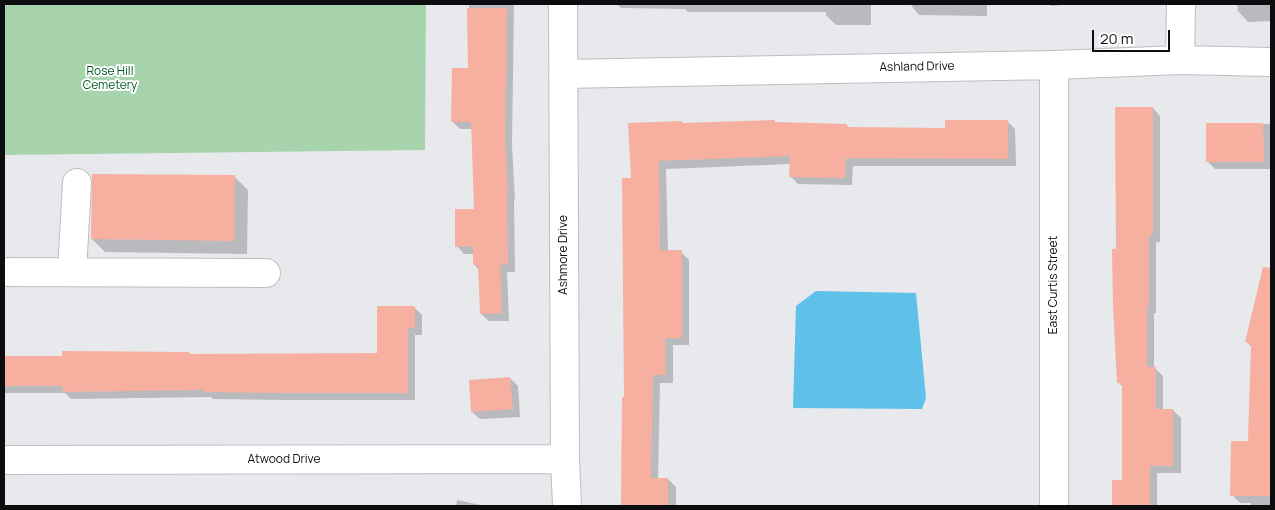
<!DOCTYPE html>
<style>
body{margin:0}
#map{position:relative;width:1275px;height:510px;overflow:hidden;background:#e7e9ed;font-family:Manrope,sans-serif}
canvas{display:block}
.frame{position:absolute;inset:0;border:5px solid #0c0d0e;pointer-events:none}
.scale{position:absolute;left:1092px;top:30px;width:78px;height:22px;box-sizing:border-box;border:2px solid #0c0d0e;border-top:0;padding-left:6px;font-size:15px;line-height:18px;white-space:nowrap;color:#0c0d0e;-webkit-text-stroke:4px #fff;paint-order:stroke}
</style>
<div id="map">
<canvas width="1275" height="510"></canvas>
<div class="frame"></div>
<div class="scale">20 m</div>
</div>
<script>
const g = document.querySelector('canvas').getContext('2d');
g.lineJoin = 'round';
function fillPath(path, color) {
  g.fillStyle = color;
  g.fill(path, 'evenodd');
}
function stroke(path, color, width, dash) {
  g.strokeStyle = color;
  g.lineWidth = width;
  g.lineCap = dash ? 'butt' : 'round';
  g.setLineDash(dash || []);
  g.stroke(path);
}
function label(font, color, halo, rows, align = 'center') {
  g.font = font + ' Manrope,sans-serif';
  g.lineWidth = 4;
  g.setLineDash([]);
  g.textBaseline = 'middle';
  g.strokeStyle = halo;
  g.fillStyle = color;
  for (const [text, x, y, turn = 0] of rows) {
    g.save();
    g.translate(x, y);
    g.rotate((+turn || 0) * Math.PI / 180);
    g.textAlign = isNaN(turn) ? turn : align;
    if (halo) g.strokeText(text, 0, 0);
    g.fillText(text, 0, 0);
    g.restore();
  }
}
fillPath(new Path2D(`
 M 4,4 L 426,4 L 425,150 L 4,155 Z`), '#a7d4ad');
fillPath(new Path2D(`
 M 816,291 L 916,293 L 926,398 L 922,409 L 793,408 L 796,306 Z`), '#5fc0e9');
fillPath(new Path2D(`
 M 469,4 L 514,4 L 512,146 L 515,200 L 514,200 L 515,272 L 507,272 L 509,321 L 489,321 L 481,314 L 479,270 L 474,264 L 474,254 L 464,254 L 457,246 L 475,211 L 472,129 L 460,129 L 453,122 L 469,69 Z
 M 617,4 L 871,4 L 871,25 L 836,25 L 826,15 L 826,12 L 688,12 L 685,9 L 621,8 Z
 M 910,4 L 987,4 L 987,16 L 919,15 Z
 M 1050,4 L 1073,4 L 1051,6 Z
 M 1096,4 L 1152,4 L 1152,5 Z
 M 1237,4 L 1271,4 L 1271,21 L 1248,22 L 1238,11 Z
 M 1153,108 L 1160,116 L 1160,242 L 1156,242 L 1156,313 L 1154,313 L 1154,369 L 1156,369 L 1163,376 L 1163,410 L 1173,410 L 1181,418 L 1181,473 L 1157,473 L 1157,506 L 1113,506 L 1113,481 L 1123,481 L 1124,388 L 1118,382 L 1117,250 Z
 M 1007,121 L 1015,129 L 1016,166 L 853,166 L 852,185 L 798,184 L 790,176 L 791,164 L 666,169 L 668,252 L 681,252 L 689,260 L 689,345 L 673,345 L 673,383 L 660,383 L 658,479 L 668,479 L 676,487 L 676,506 L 623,506 L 623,398 L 625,398 L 632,179 L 681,122 L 684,125 L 776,123 L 846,125 L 850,128 L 946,130 Z
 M 1207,124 L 1271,124 L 1271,169 L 1215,169 L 1208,162 Z
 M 235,177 L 248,190 L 247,254 L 105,252 L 92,239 Z
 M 1256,301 L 1271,304 L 1271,506 L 1251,506 L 1251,503 L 1240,503 L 1232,495 L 1249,443 L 1252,348 L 1247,342 Z
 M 414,307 L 422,315 L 422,335 L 415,335 L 415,400 L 282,400 L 213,399 L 211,397 L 71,399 L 65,393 L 4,393 L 4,357 L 378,354 Z
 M 510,378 L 518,386 L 520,417 L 480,419 L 472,412 Z
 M 457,500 L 485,506 L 456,506 Z`), '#0003');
fillPath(new Path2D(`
 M 467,8 L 507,8 L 505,138 L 508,193 L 507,193 L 508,264 L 500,265 L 502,313 L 480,314 L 478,265 L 473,265 L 473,246 L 455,247 L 455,209 L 474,209 L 471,122 L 451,122 L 452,68 L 468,68 Z
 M 1115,107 L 1153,107 L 1153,235 L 1149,235 L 1149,306 L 1147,306 L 1147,367 L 1156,367 L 1156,409 L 1173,409 L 1173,466 L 1150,466 L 1150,506 L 1112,506 L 1112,480 L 1122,480 L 1122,383 L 1117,383 L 1113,306 L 1112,249 L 1116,249 Z
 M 775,120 L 775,122 L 847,124 L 847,127 L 945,128 L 945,120 L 1008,120 L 1008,159 L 846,158 L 845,178 L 789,177 L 790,156 L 659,161 L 660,250 L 682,250 L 682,338 L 665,338 L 666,375 L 653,375 L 651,478 L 668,478 L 668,506 L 621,506 L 622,397 L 624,397 L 622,178 L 631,178 L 628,123 L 682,121 L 682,123 Z
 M 1206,123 L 1263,123 L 1264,162 L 1206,162 Z
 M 92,174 L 235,175 L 234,241 L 91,239 Z
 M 1263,267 L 1271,268 L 1271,496 L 1230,496 L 1231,441 L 1248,441 L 1251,344 L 1245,342 Z
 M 377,306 L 415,306 L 415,328 L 408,328 L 408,393 L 273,393 L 204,392 L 204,390 L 63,392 L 62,386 L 4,386 L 4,356 L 62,356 L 62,351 L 189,352 L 190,354 L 377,353 Z
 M 510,377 L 513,409 L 471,412 L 469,380 Z`), '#f7afa0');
const minor = new Path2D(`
 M 563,4 L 565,459 L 567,506
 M 1180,60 L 1181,4
 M 1054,65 L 1054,506
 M 563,74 L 1054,65 L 1180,60 L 1271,62
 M 4,272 L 266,273
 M 72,272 L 77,183
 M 4,460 L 565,459`);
stroke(minor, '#bcbec2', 30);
stroke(minor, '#fff', 28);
label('12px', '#0c0d0e', '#fff', [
 ["Ashland Drive",917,67,-1],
 ["Ashmore Drive",564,255,-90],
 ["East Curtis Street",1054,285,-90],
 ["Atwood Drive",284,460]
]);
label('12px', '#065925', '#fff', [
 ["Rose Hill",110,72],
 ["Cemetery",110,86]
]);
</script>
